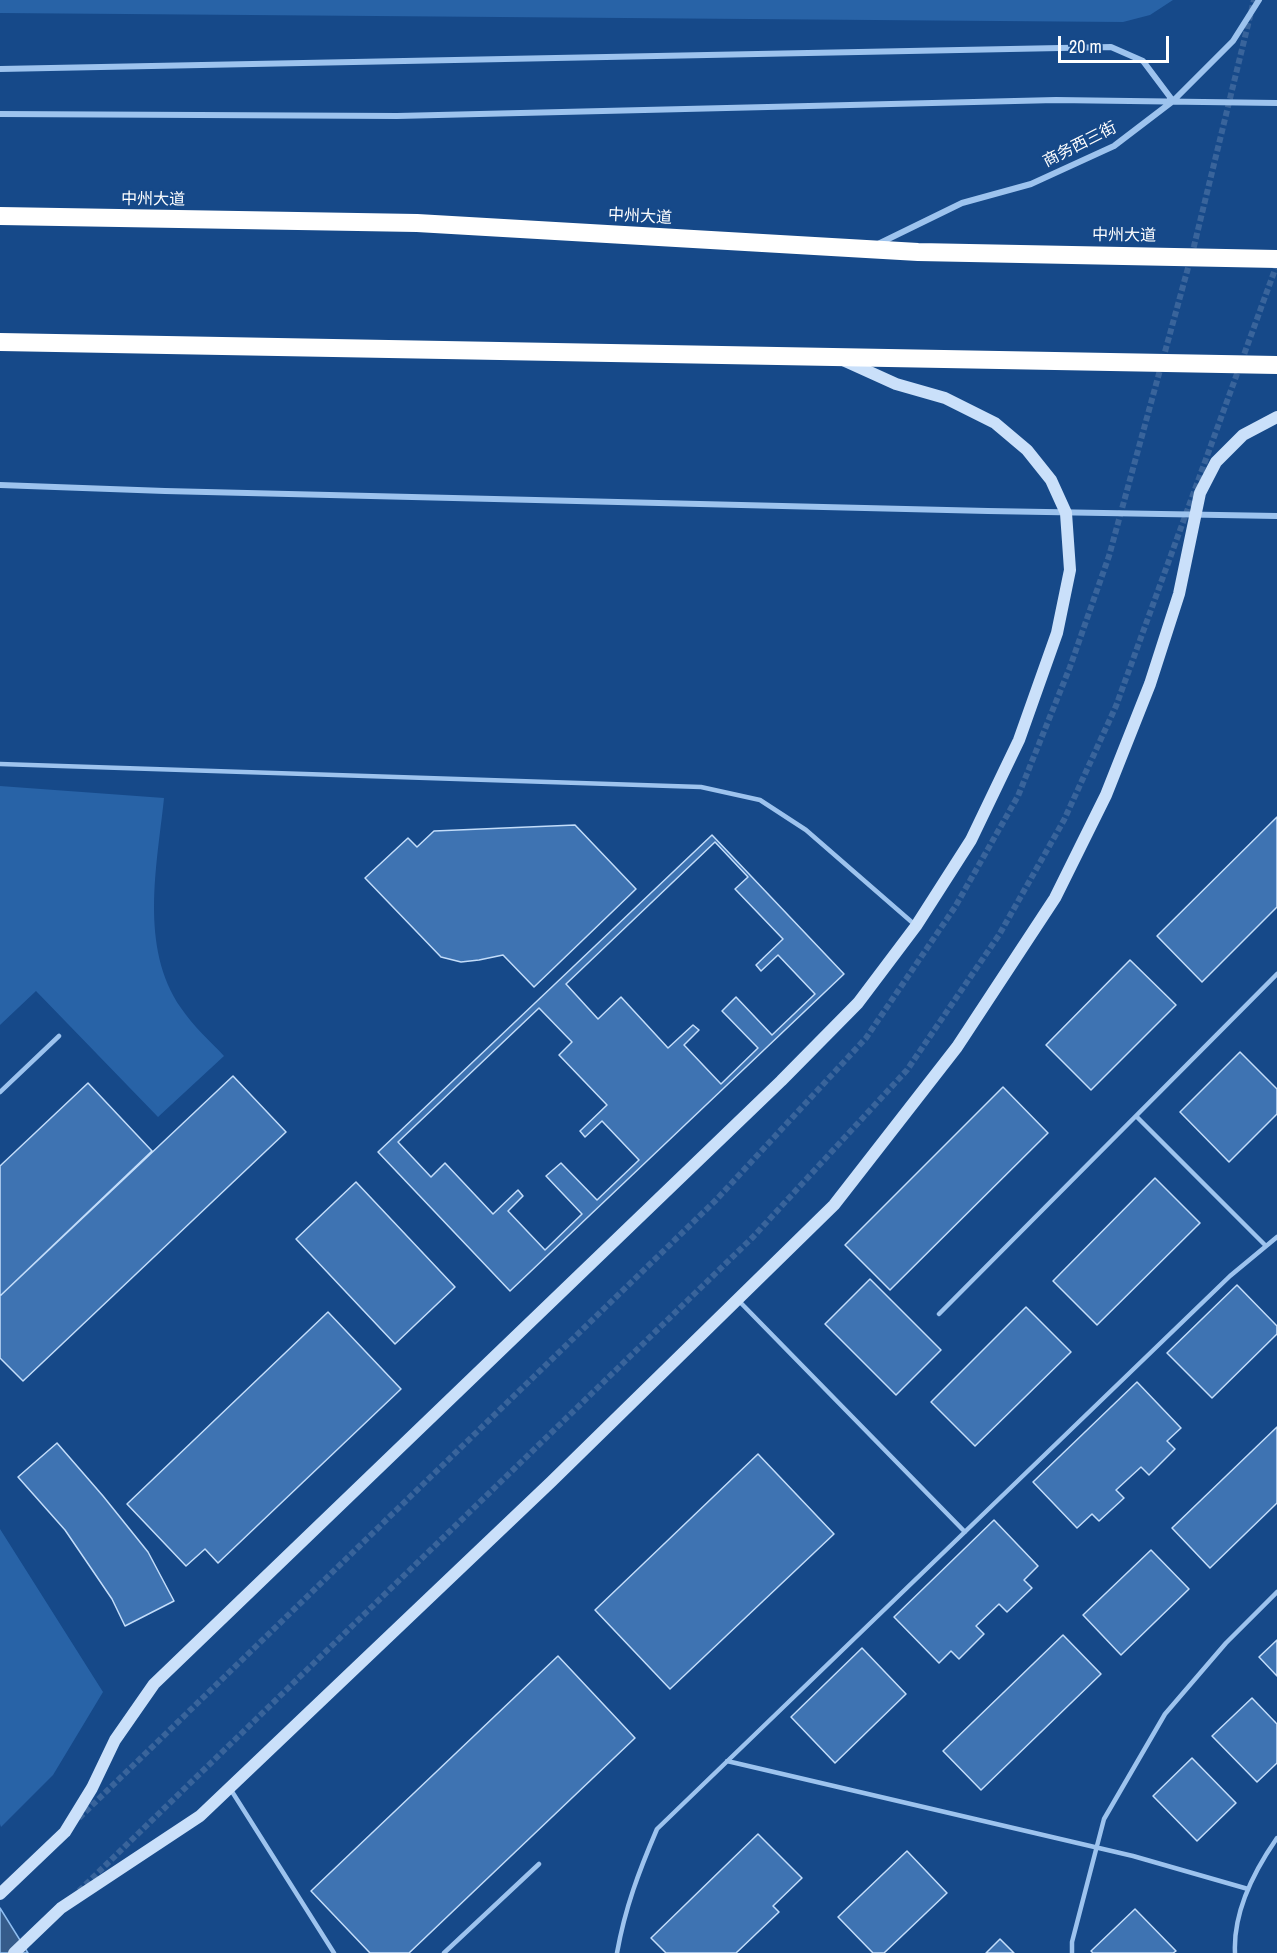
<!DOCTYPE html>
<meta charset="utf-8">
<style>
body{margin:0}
#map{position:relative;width:1277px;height:1953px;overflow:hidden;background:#164989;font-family:"Archivo Narrow",sans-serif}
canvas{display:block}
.scale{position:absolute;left:1058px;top:36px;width:111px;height:27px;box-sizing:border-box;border:3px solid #fff;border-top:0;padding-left:8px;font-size:18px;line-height:21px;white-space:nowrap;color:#fff;-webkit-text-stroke:4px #164989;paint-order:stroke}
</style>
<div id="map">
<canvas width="1277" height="1953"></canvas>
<div class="scale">20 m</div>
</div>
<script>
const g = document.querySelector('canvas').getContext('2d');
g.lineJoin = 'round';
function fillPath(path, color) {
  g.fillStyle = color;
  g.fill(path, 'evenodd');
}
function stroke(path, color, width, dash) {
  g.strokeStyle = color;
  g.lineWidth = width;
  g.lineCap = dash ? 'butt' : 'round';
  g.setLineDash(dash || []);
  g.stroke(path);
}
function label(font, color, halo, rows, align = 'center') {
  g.font = font + ' "Archivo Narrow","Noto Sans SC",sans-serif';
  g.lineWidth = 4.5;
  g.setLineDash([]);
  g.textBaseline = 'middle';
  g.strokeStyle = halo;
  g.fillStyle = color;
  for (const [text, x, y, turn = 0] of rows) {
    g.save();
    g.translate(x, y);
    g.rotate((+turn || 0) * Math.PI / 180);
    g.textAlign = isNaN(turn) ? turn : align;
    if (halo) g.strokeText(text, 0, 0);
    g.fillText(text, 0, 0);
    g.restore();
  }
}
fillPath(new Path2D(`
 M 0,0 L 1173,0 L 1150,15 L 1123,22 L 0,13 Z
 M 0,786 L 164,798 C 157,866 139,947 181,1008 C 193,1026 210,1041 224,1056 L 158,1117 L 36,991 L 0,1025 Z
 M 0,1529 L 103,1692 L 53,1775 L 1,1827 L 0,1824 Z`), '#2863a7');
const water = new Path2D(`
 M 0,1908 L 28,1953 L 0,1953 Z`);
fillPath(water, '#365c8b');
stroke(water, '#8fbef1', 1.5);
const building = new Path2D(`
 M 1277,817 L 1277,907 L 1202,982 L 1157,936 Z
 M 575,825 L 636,889 L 534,987 L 503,955 L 479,960 L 461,962 L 441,957 L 365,878 L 408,838 L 417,847 L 434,831 Z
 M 712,835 L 844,974 L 510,1291 L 378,1152 Z
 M 715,842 L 748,877 L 735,889 L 783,939 L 756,965 L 761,971 L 778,955 L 815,994 L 772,1035 L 736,997 L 722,1011 L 758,1048 L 721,1084 L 684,1045 L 699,1030 L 693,1025 L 668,1048 L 621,997 L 598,1019 L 566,984 Z
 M 1130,960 L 1176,1005 L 1091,1090 L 1046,1045 Z
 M 539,1008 L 572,1042 L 559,1055 L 607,1105 L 580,1131 L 585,1137 L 602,1121 L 639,1160 L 597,1200 L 561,1163 L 546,1176 L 582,1214 L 545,1250 L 508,1211 L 523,1196 L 518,1190 L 493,1214 L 445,1163 L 431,1177 L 398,1142 Z
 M 1240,1052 L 1277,1089 L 1277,1114 L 1229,1162 L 1180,1112 Z
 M 233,1076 L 286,1132 L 23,1381 L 0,1358 L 0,1296 Z
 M 88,1083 L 152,1151 L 0,1296 L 0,1166 Z
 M 1003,1087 L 1048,1133 L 890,1290 L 845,1245 Z
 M 1155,1178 L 1200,1223 L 1097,1325 L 1053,1281 Z
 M 356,1182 L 455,1287 L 395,1344 L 296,1239 Z
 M 870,1279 L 941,1350 L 896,1395 L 825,1324 Z
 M 1237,1285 L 1277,1326 L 1277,1334 L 1212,1398 L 1167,1353 Z
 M 1026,1307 L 1071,1352 L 975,1446 L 931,1402 Z
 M 328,1312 L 401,1389 L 218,1563 L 205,1549 L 186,1566 L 127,1504 Z
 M 1137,1382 L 1181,1428 L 1167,1441 L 1175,1449 L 1149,1475 L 1141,1467 L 1116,1490 L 1124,1498 L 1099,1521 L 1092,1514 L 1077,1528 L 1033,1482 Z
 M 1277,1427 L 1277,1503 L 1210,1568 L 1172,1528 Z
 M 57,1443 L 103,1496 L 148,1552 L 174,1601 L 125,1626 L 112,1599 L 65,1530 L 18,1477 Z
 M 758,1454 L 834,1534 L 670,1689 L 595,1610 Z
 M 994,1520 L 1038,1566 L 1024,1580 L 1032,1588 L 1007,1612 L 999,1604 L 976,1626 L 984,1634 L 959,1659 L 951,1651 L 939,1663 L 894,1617 Z
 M 1151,1550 L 1189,1589 L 1121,1655 L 1083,1615 Z
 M 1063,1635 L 1101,1674 L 981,1790 L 943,1751 Z
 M 1277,1640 L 1277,1676 L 1259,1657 Z
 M 862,1648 L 906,1694 L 835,1763 L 791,1717 Z
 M 558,1656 L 635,1738 L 409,1953 L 370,1953 L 311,1891 Z
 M 1252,1698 L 1277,1724 L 1277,1763 L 1257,1782 L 1212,1736 Z
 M 1192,1758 L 1236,1803 L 1197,1841 L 1153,1796 Z
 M 758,1834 L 802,1878 L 773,1906 L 779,1912 L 736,1953 L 666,1953 L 651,1938 Z
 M 907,1851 L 947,1893 L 884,1953 L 873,1953 L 838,1917 Z
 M 1135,1909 L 1176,1951 L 1173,1953 L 1093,1953 L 1091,1951 Z
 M 1000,1939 L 1014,1953 L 986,1953 Z`);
fillPath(building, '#3e73b2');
stroke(building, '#c3ddfa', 1.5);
stroke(new Path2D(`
 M 79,1818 L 716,1200 L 866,1038 L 955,907 L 1018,796 L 1070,667 L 1109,556 L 1194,246 L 1254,0
 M 79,1891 L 753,1237 L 907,1070 L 999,935 L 1064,820 L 1116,706 L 1277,264`), '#39649b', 6, [6, 3]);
stroke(new Path2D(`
 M 0,764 L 701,787 L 760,800 L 806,830 L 914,924
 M 0,1092 L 59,1036
 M 1136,1116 L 1266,1246
 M 738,1300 L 965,1532
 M 939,1314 L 1277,974
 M 727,1761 L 1133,1856 L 1248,1889
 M 231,1790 L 334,1953
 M 444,1953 L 539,1864
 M 617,1953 C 625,1908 639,1871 657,1829 L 1230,1276 L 1277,1237
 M 1072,1953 L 1072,1942 L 1104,1819 L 1165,1714 L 1226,1643 L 1277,1592
 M 1235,1953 C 1233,1912 1254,1871 1277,1838`), '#9dc3ee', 4.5);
stroke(new Path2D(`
 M 0,69 L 1111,47 L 1143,61 L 1173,101
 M 0,114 L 397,116 L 1056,100 L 1277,103
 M 878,244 L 962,203 L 1031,184 L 1114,146 L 1173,101 L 1233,41 L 1259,0
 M 0,485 L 165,491 L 988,511 L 1277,516`), '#9dc3ee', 6);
stroke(new Path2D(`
 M 0,1894 L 65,1832 L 92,1788 L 115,1740 L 154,1684 L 781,1081 L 858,1003 L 916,926 L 971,840 L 1019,740 L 1057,633 L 1070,570 L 1066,513 L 1051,480 L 1027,450 L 995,423 L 945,398 L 896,384 L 843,360
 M 14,1953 L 61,1908 L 200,1816 L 551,1482 L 834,1205 L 957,1047 L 1055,898 L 1106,795 L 1150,684 L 1179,594 L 1200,493 L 1216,462 L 1243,435 L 1277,417`), '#cae0fa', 12);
stroke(new Path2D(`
 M 0,216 L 417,223 L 918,252 L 1277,259
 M 0,342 L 1277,365`), '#fff', 18);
label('16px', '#fff', '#164989', [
 ["商务西三街",1080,145,-27],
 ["中州大道",153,200,1],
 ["中州大道",640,217,3],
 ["中州大道",1124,236,1]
]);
</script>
